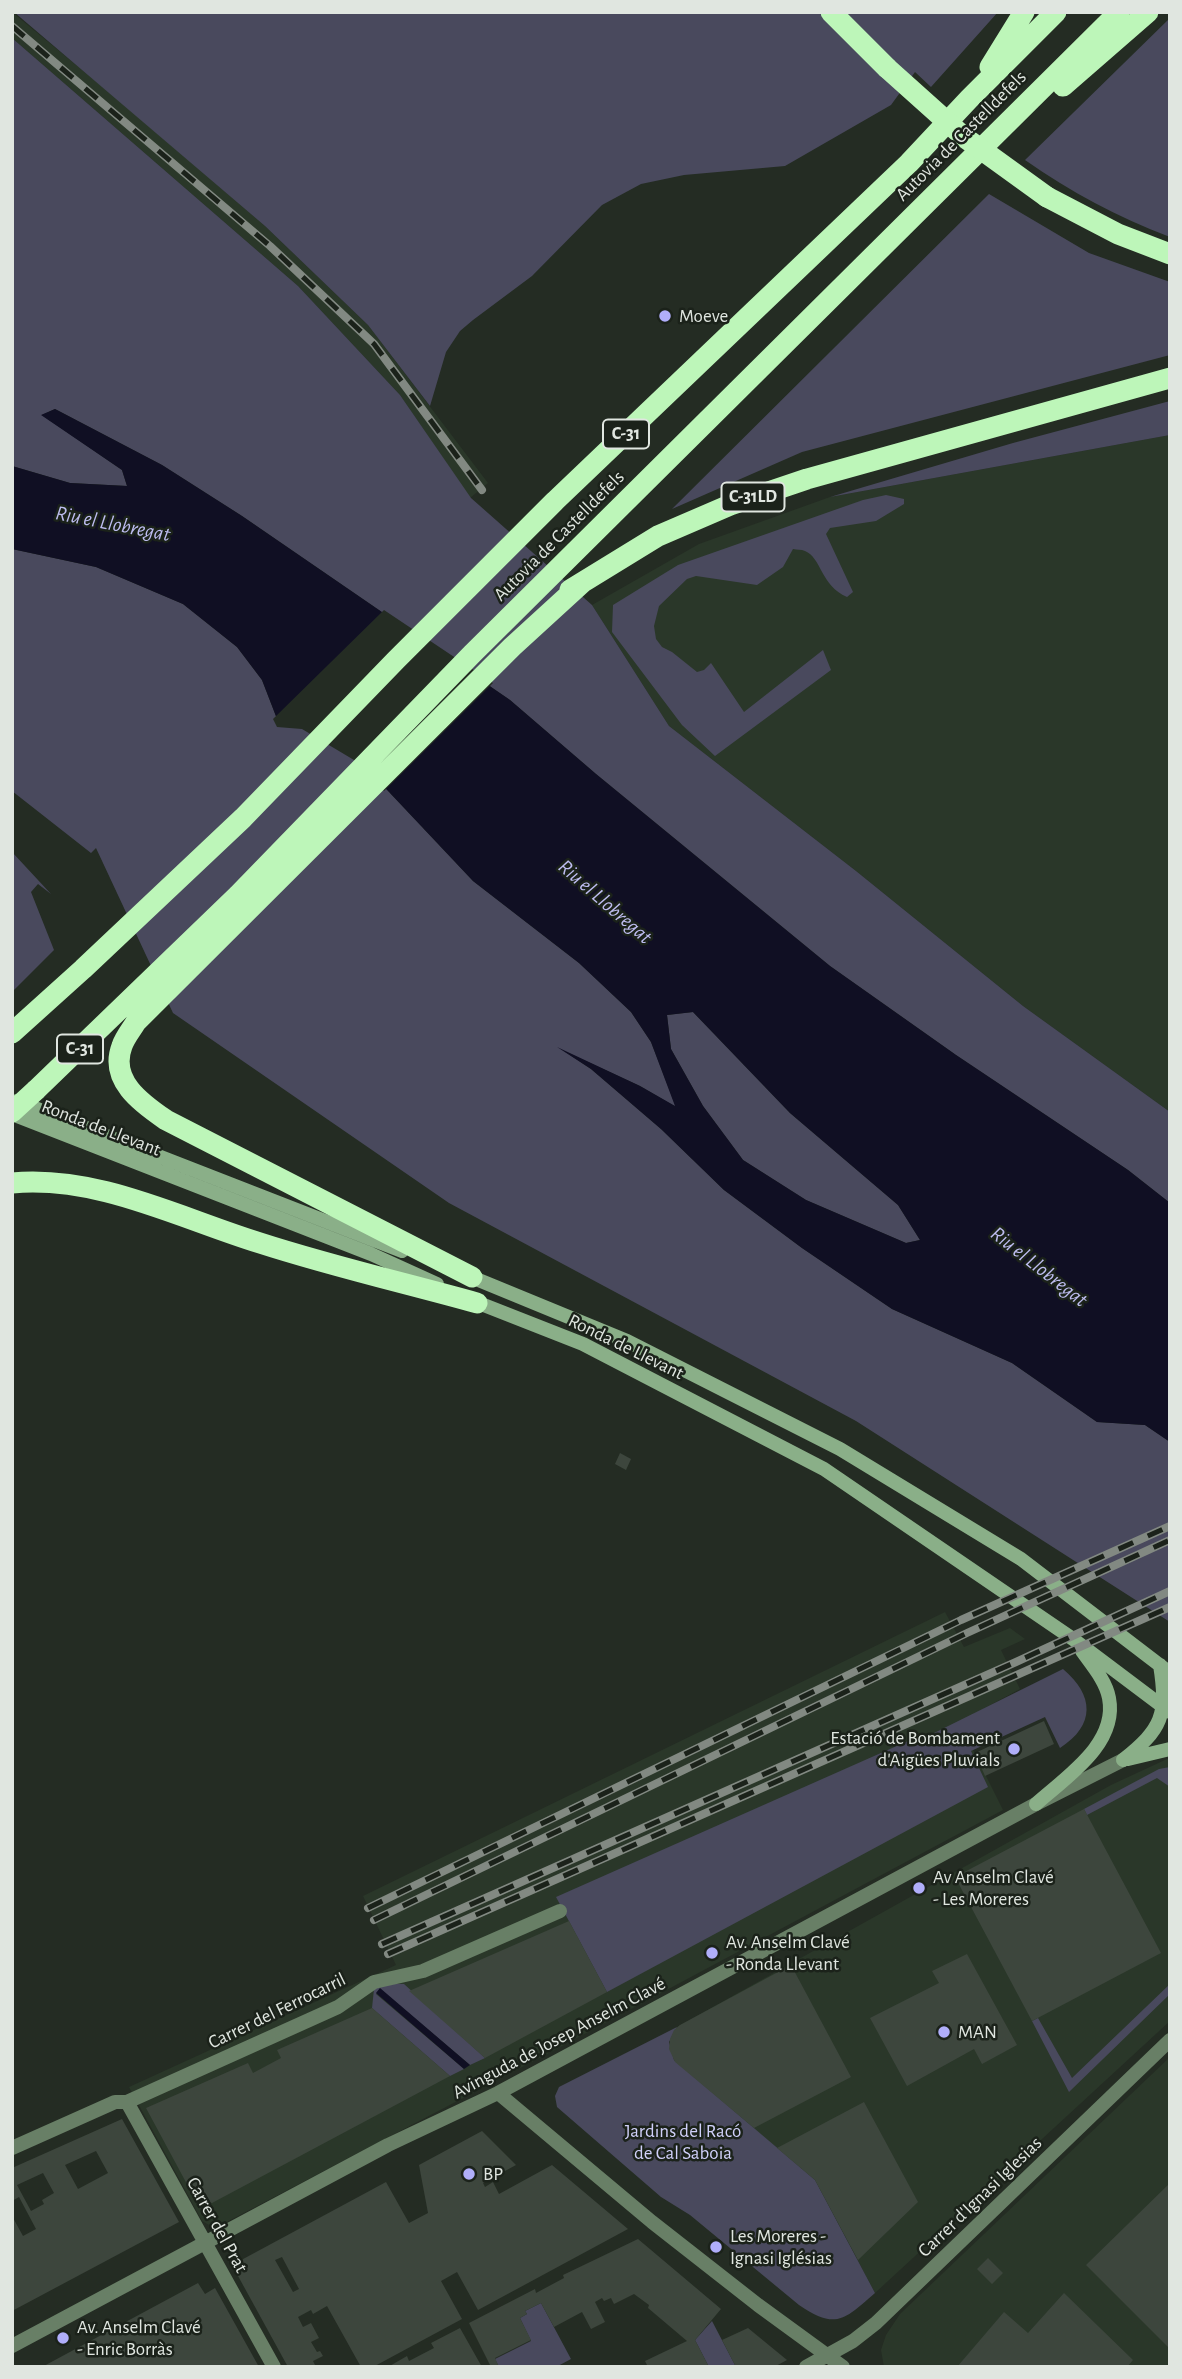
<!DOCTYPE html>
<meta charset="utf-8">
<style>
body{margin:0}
#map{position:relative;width:1182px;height:2379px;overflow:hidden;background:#242c23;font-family:"Alegreya Sans",sans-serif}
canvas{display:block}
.frame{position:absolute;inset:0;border:14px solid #e0e6e0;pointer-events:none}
</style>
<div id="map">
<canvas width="1182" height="2379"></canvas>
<div class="frame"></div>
</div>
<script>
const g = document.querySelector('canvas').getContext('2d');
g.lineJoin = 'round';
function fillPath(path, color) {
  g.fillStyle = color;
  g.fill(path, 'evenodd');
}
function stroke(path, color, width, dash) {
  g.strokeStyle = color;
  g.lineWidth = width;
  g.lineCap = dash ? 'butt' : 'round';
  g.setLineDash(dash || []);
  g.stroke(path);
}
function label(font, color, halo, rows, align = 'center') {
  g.font = font + ' "Alegreya Sans",sans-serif';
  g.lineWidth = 5;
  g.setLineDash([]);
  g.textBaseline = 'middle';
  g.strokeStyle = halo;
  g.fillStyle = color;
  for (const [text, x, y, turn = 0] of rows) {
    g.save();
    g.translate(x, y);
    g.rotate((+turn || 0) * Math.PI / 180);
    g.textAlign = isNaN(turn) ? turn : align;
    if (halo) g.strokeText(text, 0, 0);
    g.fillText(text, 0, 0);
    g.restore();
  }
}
fillPath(new Path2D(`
 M 12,12 L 116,98 L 265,226 L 368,325 L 488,483 L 470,498 L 400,395 L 298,286 L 12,38 Z
 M 1170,435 L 1170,1112 L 1023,1006 L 856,871 L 669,726 L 592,605 L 699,544 L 830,497 Z
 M 945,1612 L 964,1647 L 1010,1628 L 1025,1639 L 1001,1650 L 1020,1689 L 959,1722 L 1003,1810 L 547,2054 L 219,2226 L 211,2226 L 202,2221 L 129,2087 L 396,1965 L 363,1896 Z
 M 1167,1759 L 1170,1759 L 1170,2021 L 875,2293 L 815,2180 L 677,2064 L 669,2049 L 673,2033 L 677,2027 L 1111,1785 Z
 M 1170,2057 L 1170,2367 L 884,2367 L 881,2350 L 886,2335 L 900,2314 Z`), '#2a3729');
fillPath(new Path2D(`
 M 14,12 L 998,12 L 931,87 L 915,72 L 891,105 L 785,166 L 684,175 L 641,184 L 602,205 L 532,276 L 473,320 L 460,331 L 446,352 L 430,406 L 368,325 L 265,226 Z
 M 1170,18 L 1170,237 C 1117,217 1071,192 1025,160 Z
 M 12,38 L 298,286 L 400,395 L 471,498 L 592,605 L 669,726 L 856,871 L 1023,1006 L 1170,1112 L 1170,1203 L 1128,1170 L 956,1055 L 830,966 L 596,774 L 510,700 L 242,516 L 162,465 L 55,409 L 42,415 L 122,470 L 127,486 L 70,483 L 12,466 Z
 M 989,194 L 1089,253 L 1170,282 L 1170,355 L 802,452 L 672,509 Z
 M 1170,401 L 1170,435 L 830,497 L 1013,443 Z
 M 886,495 L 904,499 L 904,504 L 876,521 L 830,528 L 826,534 L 853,592 L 847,597 C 821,586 821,557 805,551 C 801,549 797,550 793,549 L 783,567 L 757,585 L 696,576 L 687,579 L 659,606 L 654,626 L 656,639 L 662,647 L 672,652 L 697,672 L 704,670 L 711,663 L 744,712 L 823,650 L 831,670 L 715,756 L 682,725 L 612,632 L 613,605 L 678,565 L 863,500 Z
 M 12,549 L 96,567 L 183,604 L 237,647 L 262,680 L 279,724 L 303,726 L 357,758 L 473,881 L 579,963 L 631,1012 L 651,1042 L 676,1107 L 640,1086 L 564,1051 L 591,1069 L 661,1129 L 724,1190 L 802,1248 L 892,1309 L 1012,1363 L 1097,1422 L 1145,1425 L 1170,1442 L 1170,1622 L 856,1421 L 449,1203 L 173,1013 L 96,848 L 91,853 L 12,791 Z
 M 12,852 L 51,894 L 38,884 L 31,892 L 54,950 L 12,992 Z
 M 693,1012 L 790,1113 L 898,1205 L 920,1240 L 906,1243 L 806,1200 L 743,1160 L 703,1106 L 671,1049 L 667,1015 Z
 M 1063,1669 C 1094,1695 1096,1725 1060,1748 L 1045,1717 L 971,1751 L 988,1787 L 607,1992 L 556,1897 L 917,1737 L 920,1740 Z
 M 1170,1767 L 1170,1787 L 1157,1778 L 1087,1815 L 1084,1809 L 1159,1769 Z
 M 382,1983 L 404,1984 L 485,2058 L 470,2065 L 380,1989 L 376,1994 L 464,2069 L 450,2076 L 372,2008 L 374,1989 Z
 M 1170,1984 L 1170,1994 L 1069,2092 L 1032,2021 L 1038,2018 L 1072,2078 Z
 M 677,2027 L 669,2042 L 674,2060 L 815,2180 L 875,2293 C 844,2320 836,2330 799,2305 L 690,2215 L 661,2197 L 557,2107 L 555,2096 L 559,2087 Z
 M 541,2303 L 571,2359 L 556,2367 L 499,2367 L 495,2359 L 531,2341 L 520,2318 L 527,2314 L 525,2311 Z
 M 712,2321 L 736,2367 L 709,2367 L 695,2340 Z`), '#49495d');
fillPath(new Path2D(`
 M 55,409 L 162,465 L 242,516 L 510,700 L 596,774 L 830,966 L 956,1055 L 1128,1170 L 1170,1203 L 1170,1442 L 1145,1425 L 1097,1422 L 1012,1363 L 892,1309 L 802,1248 L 724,1190 L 661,1129 L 591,1069 L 557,1047 L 640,1086 L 675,1106 L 651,1042 L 631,1012 L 579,963 L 473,881 L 357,758 L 303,726 L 279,724 L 262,680 L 237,647 L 183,604 L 96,567 L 12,549 L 12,466 L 70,483 L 127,486 L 122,470 L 41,415 ZM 693,1012 L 790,1113 L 898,1205 L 920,1240 L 906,1243 L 806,1200 L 743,1160 L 703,1106 L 671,1049 L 667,1015 Z
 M 380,1988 L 470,2065 L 464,2069 L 376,1993 Z`), '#100f23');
fillPath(new Path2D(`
 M 384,610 L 493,683 L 384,791 L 354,760 L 302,729 L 277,727 L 273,719 Z`), '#242c23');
fillPath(new Path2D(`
 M 620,1453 L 631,1459 L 626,1470 L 615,1464 Z
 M 1044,1721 L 1054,1744 L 985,1776 L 975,1753 Z
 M 1084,1809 L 1161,1953 L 1032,2021 L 955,1877 Z
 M 569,1921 L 607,1992 L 485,2058 L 409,1991 Z
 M 967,1954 L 1017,2045 L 982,2064 L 974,2049 L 907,2086 L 870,2018 L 939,1983 L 932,1971 Z
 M 791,1965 L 851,2077 L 754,2128 L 675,2062 L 669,2049 L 670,2039 L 674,2030 L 680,2025 Z
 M 372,2008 L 450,2076 L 212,2203 L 195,2199 L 146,2108 L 248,2063 L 253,2073 L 281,2058 L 277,2050 Z
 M 864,2102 L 918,2202 L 858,2260 L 815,2180 L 777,2148 Z
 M 122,2119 L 179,2222 L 12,2311 L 12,2216 L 23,2236 L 36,2229 L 19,2197 L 12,2201 L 12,2168 ZM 96,2151 L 108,2173 L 78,2189 L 65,2165 ZM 43,2173 L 54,2193 L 42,2200 L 44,2204 L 31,2211 L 17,2185 Z
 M 482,2131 L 516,2165 L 483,2183 L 485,2187 L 493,2182 L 499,2194 L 552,2165 L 628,2229 L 478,2310 L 457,2272 L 441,2281 L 462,2319 L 373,2367 L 361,2367 L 327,2306 L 313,2314 L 311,2310 L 298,2317 L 303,2327 L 311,2323 L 319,2338 L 311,2342 L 317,2352 L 320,2351 L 323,2356 L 313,2361 L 316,2367 L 288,2367 L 232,2265 L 386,2182 L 409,2223 L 428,2213 L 419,2165 ZM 282,2257 L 299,2289 L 293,2292 L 275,2260 Z
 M 1170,2183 L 1170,2349 L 1086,2265 Z
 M 638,2239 L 721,2309 L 695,2340 L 709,2367 L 648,2367 L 645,2361 L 687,2341 L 648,2308 L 649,2305 L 634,2294 L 614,2304 L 611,2298 L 604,2301 L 602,2298 L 595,2302 L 605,2322 L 591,2329 L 582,2312 L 554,2327 L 541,2303 L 525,2311 L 527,2314 L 520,2318 L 531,2340 L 495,2358 L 499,2367 L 491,2367 L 469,2323 L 535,2289 L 536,2293 L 564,2278 L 563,2275 Z
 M 988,2258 L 1003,2273 L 992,2284 L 977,2269 Z
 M 198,2283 L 205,2294 L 215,2288 L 259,2367 L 42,2367 Z
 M 1064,2293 L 1133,2360 L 1127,2367 L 957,2367 L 1004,2312 L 1028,2333 Z
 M 460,2328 L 482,2367 L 388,2367 L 407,2356 L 409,2361 L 434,2348 L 431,2343 Z
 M 748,2328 L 787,2360 L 774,2367 L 736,2367 L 722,2340 Z`), '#3d463d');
stroke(new Path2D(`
 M 498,2093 L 652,2222 L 758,2305 L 843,2367
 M 127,2102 L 274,2367
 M 12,2148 L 115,2102 L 127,2102 L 338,2007 L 374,1982 L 423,1971 L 560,1911
 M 12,2346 L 388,2145 L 498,2093 L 1036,1804 L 1123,1760
 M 806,2367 L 853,2341 L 876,2323 L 1170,2040`), '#687f66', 14);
stroke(new Path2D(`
 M 17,1101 L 402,1251
 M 12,1114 L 371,1254 L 437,1284
 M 464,1274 L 627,1341 L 840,1449 L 1021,1559 L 1170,1673
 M 471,1300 L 583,1344 L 824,1469 L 1073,1639 L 1170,1712
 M 1128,1759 L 1170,1749
 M 1123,1760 C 1162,1729 1168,1715 1160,1665
 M 1036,1804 C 1066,1777 1118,1744 1109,1698 C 1106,1681 1092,1665 1082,1651`), '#8aaf88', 14);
stroke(new Path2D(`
 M 831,12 L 887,68
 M 990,67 L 1024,12
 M 1063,86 L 1148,12
 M 1047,197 L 1118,234 L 1170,254
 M 570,590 L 658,536 L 730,505 L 807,479 L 1170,378
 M 12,1033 L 83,969 L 243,818 L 396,660 L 555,501 L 909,163 L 969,99 L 1056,12
 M 36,1090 L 238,895 L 472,654 L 1119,12
 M 12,1183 C 98,1175 179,1218 260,1243 C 331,1266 405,1283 477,1303
 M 472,1277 L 166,1120 C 141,1103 109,1080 122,1046 C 125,1037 132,1029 136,1022 L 512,647 L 582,583`), '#bdf6b9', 21);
const rail = new Path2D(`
 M 12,26 L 270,246 L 374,344 L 482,490
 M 368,1908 L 961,1620 L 1170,1526
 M 374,1920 L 967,1633 L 1170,1540
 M 382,1944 L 1016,1662 L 1170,1591
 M 388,1954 L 1170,1607`);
stroke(rail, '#828982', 8);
stroke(rail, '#1b221a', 5, [16]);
stroke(new Path2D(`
 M 887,68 L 964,137 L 1047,197
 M 12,1112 L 36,1090`), '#bdf6b9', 21);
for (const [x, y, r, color] of [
 [665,316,7,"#b0aefa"],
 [1014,1749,7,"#b0aefa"],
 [919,1888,7,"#b0aefa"],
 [712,1953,7,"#b0aefa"],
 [944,2032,7,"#b0aefa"],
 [469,2174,7,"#b0aefa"],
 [716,2247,7,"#b0aefa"],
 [63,2338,7,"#b0aefa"]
]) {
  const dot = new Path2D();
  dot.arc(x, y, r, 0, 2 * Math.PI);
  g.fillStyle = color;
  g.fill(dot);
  stroke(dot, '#1b221a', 2.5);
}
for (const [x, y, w] of [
 [626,434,46],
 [753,497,63],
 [80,1049,46]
]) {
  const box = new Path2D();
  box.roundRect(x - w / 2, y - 14.5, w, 29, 5);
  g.fillStyle = '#1b221a';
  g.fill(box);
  stroke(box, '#e0e6e0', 2);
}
label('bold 18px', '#e0e6e0', null, [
 ["C-31",626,434],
 ["C-31LD",753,497],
 ["C-31",80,1049]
]);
label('19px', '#e0e6e0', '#1b221a', [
 ["Autovia de Castelldefels",961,136,-45],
 ["Autovia de Castelldefels",559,536,-45],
 ["Ronda de Llevant",101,1128,21],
 ["Ronda de Llevant",626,1347,26],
 ["Carrer del Ferrocarril",277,2011,-26],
 ["Avinguda de Josep Anselm Clavé",559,2038,-28],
 ["Carrer d'Ignasi Iglesias",980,2197,-44],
 ["Carrer del Prat",217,2225,61]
]);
label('19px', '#e0e6e0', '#1b221a', [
 ["Moeve",679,316],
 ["Estació de Bombament",1000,1738,"right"],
 ["d'Aigües Pluvials",1000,1760,"right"],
 ["Av Anselm Clavé",933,1877],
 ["- Les Moreres",933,1899],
 ["Av. Anselm Clavé",726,1942],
 ["- Ronda Llevant",726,1964],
 ["MAN",958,2032],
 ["BP",483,2174],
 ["Les Moreres -",730,2236],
 ["Ignasi Iglésias",730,2258],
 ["Av. Anselm Clavé",77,2327],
 ["- Enric Borràs",77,2349]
], 'left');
label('19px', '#d0d0f9', '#1b221a', [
 ["Jardins del Racó",683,2131],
 ["de Cal Saboia",683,2153]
]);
label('italic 21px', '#bdbcef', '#1b221a', [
 ["Riu el Llobregat",113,524,11],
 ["Riu el Llobregat",605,902,41],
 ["Riu el Llobregat",1039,1267,38]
]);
</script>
